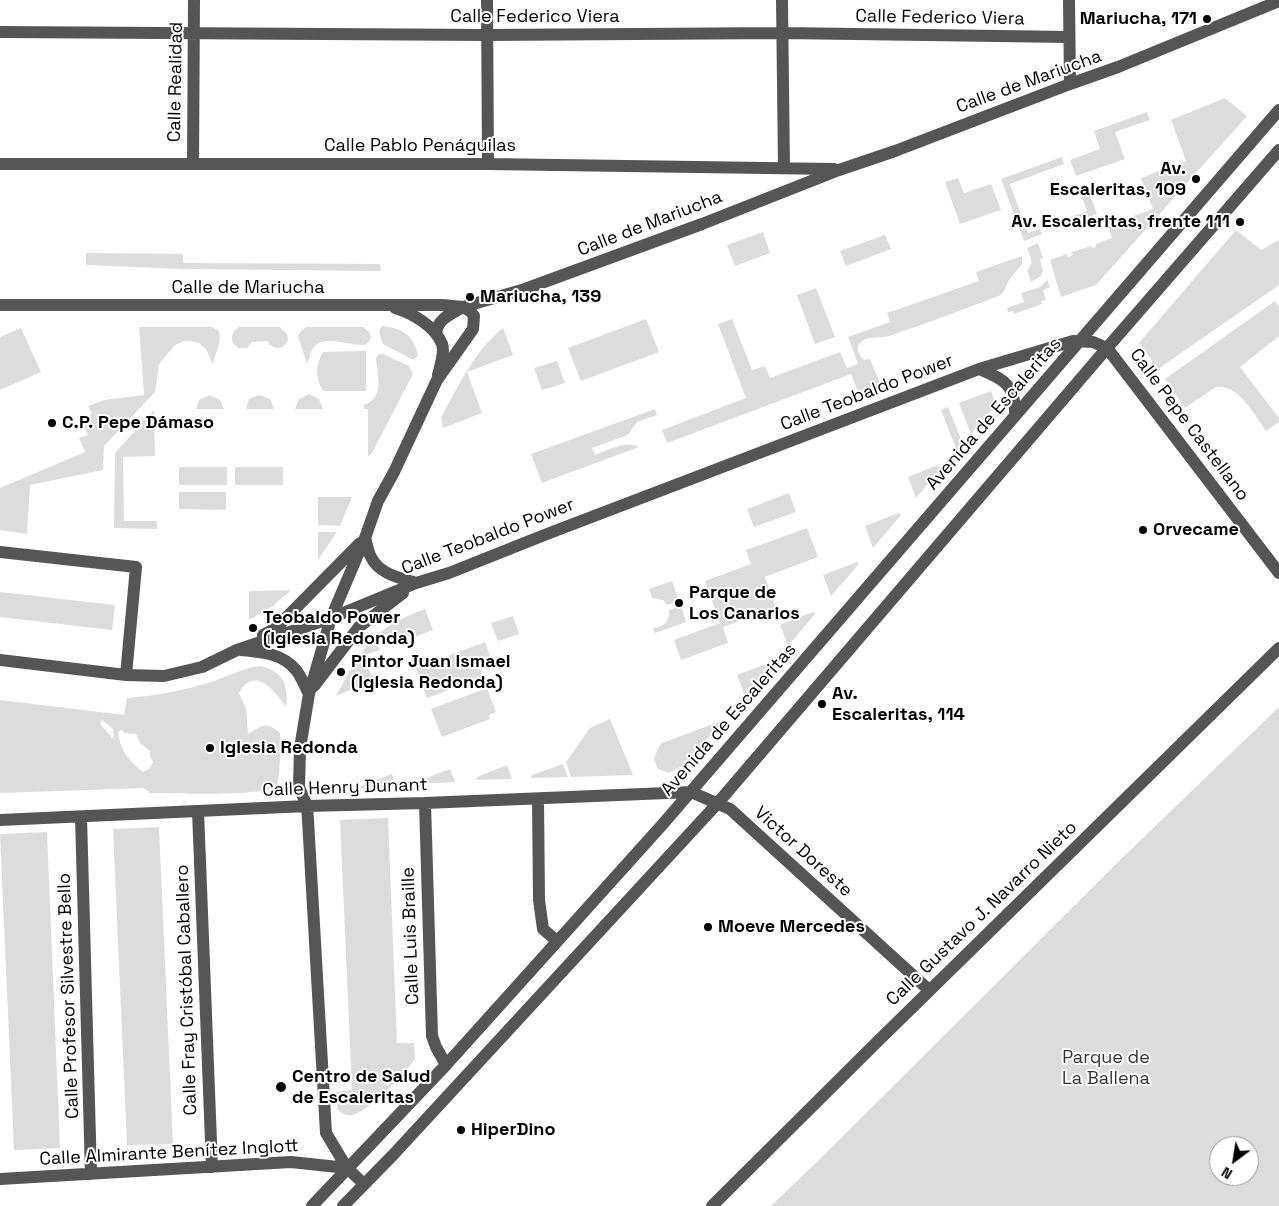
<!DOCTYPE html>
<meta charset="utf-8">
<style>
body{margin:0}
#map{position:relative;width:1279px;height:1206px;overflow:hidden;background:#fff;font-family:"Space Grotesk",sans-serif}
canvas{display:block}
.north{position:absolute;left:1209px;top:1136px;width:50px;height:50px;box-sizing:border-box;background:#fff;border:1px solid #999;border-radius:50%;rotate:211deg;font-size:14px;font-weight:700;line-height:20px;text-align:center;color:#000}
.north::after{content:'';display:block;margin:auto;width:18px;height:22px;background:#000;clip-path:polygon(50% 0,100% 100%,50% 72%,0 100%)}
</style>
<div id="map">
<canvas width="1279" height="1206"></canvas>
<div class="north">N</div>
</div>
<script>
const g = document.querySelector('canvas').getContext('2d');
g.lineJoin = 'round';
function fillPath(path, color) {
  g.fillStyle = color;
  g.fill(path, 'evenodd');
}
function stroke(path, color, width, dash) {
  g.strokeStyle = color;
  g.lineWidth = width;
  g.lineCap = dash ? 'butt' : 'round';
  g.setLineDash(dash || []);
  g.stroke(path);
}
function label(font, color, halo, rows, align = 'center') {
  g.font = font + ' "Space Grotesk",sans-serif';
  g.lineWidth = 4;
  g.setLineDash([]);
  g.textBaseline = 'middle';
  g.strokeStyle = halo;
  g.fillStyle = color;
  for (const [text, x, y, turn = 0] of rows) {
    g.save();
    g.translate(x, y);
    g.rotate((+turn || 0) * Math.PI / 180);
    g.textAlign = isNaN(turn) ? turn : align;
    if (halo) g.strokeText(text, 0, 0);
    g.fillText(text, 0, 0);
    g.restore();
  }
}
fillPath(new Path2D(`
 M 1225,98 L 1247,116 L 1096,285 L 1061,297 L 1050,260 L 1067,254 L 1068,257 L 1073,255 L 1072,252 L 1091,246 L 1092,248 L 1096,247 L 1096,244 L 1112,238 L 1108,225 L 1153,209 L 1141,178 L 1186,161 L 1171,120 Z
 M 1147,112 L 1150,120 L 1115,132 L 1125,159 L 1076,176 L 1070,160 L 1100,149 L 1094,131 Z
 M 1062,157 L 1064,164 L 1010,184 L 1028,233 L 1040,229 L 1042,234 L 1024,241 L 1001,179 Z
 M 958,178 L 964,193 L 991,184 L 1001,210 L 960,224 L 945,182 Z
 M 1086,184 L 1097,214 L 1059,228 L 1057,222 L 1087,211 L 1079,187 Z
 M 1236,230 L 1261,250 L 1279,240 L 1279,285 L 1158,369 L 1139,343 Z
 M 763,232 L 770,253 L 735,266 L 727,245 Z
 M 885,235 L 891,249 L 846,266 L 840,251 Z
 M 1038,243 L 1043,258 L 1040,259 L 1043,271 L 1041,276 L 1031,282 L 1027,270 C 1035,264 1030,255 1027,248 Z
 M 86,253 L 183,254 L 183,263 L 380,264 L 381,271 L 183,269 L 86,265 Z
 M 1022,256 L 1022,264 L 1009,280 L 1003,293 L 999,296 C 963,309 926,324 889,336 C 881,339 866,335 860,343 C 855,349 860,356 864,360 L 870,359 L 881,385 L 859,394 L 851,374 L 667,443 L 662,430 L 746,398 L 718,324 L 732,319 L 752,370 L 765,366 L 770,378 L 840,352 L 847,368 L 858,364 L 848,337 L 890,322 L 887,313 L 979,281 L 976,272 Z
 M 1047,280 L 1050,287 L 1043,290 L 1046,300 L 1041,301 L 1042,304 L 1014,314 L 1013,311 L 1008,312 L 1007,308 L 1024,302 L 1021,293 L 1040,287 Z
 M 816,288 L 835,337 L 815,344 L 797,295 Z
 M 1275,301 L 1279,307 L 1279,336 L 1240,367 L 1279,418 L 1279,422 L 1266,431 C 1255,416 1239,384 1216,387 L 1185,408 L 1165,379 Z
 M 646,319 L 659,352 L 581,381 L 568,348 Z
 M 382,326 C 402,328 414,335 418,356 L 413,360 L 383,344 L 379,332 Z
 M 139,327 L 212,327 L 218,330 C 224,342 214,353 213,365 L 206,349 L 199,343 L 191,341 L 184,341 L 175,345 L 159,364 L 155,392 L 104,446 L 103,470 L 30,485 L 27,534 L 0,530 L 0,488 L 85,452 L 79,438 L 88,435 L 81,419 L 92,414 L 88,406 L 104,400 L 144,395 Z
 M 239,327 L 280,327 L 287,334 L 288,340 C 283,351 273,350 267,341 L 252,342 L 247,348 L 238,348 C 229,342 230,333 239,327 Z
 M 306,327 L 363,327 L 370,333 L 371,338 L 367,344 C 354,348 324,333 314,347 C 310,352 309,360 307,364 L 298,336 L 301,331 Z
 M 21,328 L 41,372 L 0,390 L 0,337 Z
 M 503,328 L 513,355 L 467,372 L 482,413 L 443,428 L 441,417 C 459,386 474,351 503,328 Z
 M 366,351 L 366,391 L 323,391 C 315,377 315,366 323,352 Z
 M 379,354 L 383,354 L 409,366 L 413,374 L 371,455 L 368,456 L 368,409 L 364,409 L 364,405 C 386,396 377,377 376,358 Z
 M 557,361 L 565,383 L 542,390 L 534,368 Z
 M 991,391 L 996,405 L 971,434 L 959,403 Z
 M 309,394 L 319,399 L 323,409 L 295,409 L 299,399 Z
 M 210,395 L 220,400 L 224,409 L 196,409 L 199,400 Z
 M 259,395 L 270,399 L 274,409 L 246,409 L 249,399 Z
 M 948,407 L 963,444 L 957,451 L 941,410 Z
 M 655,409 L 657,415 L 637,422 L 628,435 L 592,448 L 595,455 C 609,450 626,440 639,447 L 542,483 L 531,454 Z
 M 154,410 L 155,456 L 123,457 L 124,521 L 157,521 L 157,529 L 114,528 L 115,453 Z
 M 935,466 L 939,467 L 939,471 L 916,498 L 908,477 Z
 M 179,467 L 227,467 L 227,485 L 179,485 Z
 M 235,467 L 283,467 L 283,485 L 235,485 Z
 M 179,492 L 226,492 L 226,510 L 179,509 Z
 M 789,493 L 796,512 L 754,527 L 747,509 Z
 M 318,497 L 352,497 L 340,526 L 318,525 Z
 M 899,513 L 901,515 L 873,548 L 865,526 Z
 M 807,528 L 818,557 L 765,577 L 776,608 L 723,627 L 728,643 L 681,660 L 674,640 L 720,623 L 705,581 L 751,564 L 746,550 Z
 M 318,532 L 337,532 L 318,560 Z
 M 857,562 L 859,564 L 831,596 L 823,575 Z
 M 672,581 L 679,601 L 667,605 L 663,600 L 652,598 L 649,589 Z
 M 291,590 L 273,606 L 249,620 L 249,591 Z
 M 0,592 L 115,605 L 112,630 L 0,617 Z
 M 681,606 L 686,622 L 655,633 L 653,628 C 664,627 670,621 669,610 Z
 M 425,609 L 433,630 L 412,638 L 410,635 L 400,638 L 401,642 L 390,646 L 388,642 L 378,646 L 380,650 L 364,655 L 372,677 L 358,687 L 336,696 C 362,649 371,629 425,609 Z
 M 813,612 L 815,614 L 788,646 L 780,625 Z
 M 513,616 L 519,634 L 498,641 L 491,623 Z
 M 485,642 L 492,661 L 479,666 L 483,677 L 427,698 L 416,668 Z
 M 771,662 L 773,663 L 745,696 L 737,675 Z
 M 260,666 C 283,671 289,685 286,707 C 275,691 255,665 239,693 L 246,708 L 248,734 C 263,725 266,721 280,733 C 280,743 281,780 276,786 C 267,797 169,793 150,793 L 144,788 L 0,793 L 0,700 L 124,715 L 127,698 C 154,696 181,691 208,683 C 225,678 242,668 260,666 ZM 102,720 L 113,729 L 114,740 L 100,724 ZM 122,730 L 124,733 L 136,734 L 140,743 L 150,751 L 150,757 L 153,762 L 149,769 L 143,772 C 129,761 119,749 118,731 Z
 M 487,688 L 496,712 L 489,715 L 490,719 L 442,737 L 431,709 Z
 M 1279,707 L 1279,1206 L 771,1206 L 823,1156 L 1120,860 ZM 1219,1146 L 1249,1146 L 1249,1176 L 1219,1176 Z
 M 610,719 L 633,775 L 571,777 L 566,762 L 590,728 Z
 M 724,720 L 686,764 L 669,773 L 658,769 L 654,759 L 658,748 L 662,743 Z
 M 563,764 L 568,777 L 531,778 L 532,775 Z
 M 507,765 L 512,779 L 476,780 L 477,777 Z
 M 450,769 L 455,782 L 419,784 L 419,781 Z
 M 392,774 L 396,787 L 360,788 L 361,786 Z
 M 388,818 L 397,1043 L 414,1043 L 415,1059 C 404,1074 370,1111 352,1115 C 346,1116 342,1113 338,1110 L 335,1092 L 352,1090 L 340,820 Z
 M 159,827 L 173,1144 L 127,1145 L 113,829 Z
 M 47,832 L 60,1148 L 14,1150 L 0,834 Z`), '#dcdcdc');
stroke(new Path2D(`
 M 487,0 L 488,164
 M 782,0 L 784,168
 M 1069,0 L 1070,84
 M 0,32 L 487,35 L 783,33 L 1069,37
 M 0,164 L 488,164 L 834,169
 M 193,164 L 194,0
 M 0,305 L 442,305 L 463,307 L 525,289 L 702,224 L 839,170 L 895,151 L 1070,84 L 1118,67 L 1279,1
 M 395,308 C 412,313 435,326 442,344 C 445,352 440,367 438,375
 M 436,334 C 437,319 451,314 463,307
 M 979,369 C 1004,379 1016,385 1015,415
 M 365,538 C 367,544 368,552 371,557 C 379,574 400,578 416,583
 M 0,552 L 136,567 L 126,675
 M 263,635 L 276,628 L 360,543
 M 241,650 C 261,652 282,653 296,670 C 301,676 305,687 309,694
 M 0,660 L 126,675 L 164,676 L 202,667 L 237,650 L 331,618 L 416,583 L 449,573 L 547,534 L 979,369 L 1073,341 L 1093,342 L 1107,348 L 1279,573
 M 314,686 L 359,627 L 403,593
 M 538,799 L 539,900 L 543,929 L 557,941
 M 425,803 L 432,1036 L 436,1047 L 446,1065
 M 198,811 L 212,1167
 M 81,817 L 91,1174
 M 0,820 L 307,806 L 425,803 L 691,792 L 730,809 L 929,990
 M 0,1179 L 291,1162 L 347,1168
 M 364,1184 L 347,1168 L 326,1133 L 308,820 L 307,806 L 299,787 L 300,748 L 309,694 L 331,618 L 365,538 L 378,501 L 394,472 L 437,380 L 473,329 L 474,316 L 470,311 L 463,307
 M 312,1206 L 446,1065 L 662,825 L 1279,110
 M 343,1206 L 393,1155 L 717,804 L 1107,348 L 1279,150
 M 712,1206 L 875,1044 L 1279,648`), '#555', 12);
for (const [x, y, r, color] of [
 [1207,19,5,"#000"],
 [1196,179,5,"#000"],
 [1240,222,5,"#000"],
 [470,297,5,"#000"],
 [52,423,5,"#000"],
 [1143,530,5,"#000"],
 [679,603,5,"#000"],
 [253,628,5,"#000"],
 [341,672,5,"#000"],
 [822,704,5,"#000"],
 [210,748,5,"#000"],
 [708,927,5,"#000"],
 [281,1087,6,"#000"],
 [461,1130,5,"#000"]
]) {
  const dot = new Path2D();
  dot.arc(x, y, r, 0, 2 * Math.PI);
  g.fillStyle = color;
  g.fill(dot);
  stroke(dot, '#fff', 2);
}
label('18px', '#000', '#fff', [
 ["Calle Federico Viera",535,17],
 ["Calle Federico Viera",940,18,1],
 ["Calle Realidad",176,82,-89],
 ["Calle de Mariucha",1029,82,-20],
 ["Calle Pablo Penáguilas",420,146],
 ["Calle de Mariucha",650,224,-21],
 ["Calle de Mariucha",248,288],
 ["Calle Teobaldo Power",867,393,-21],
 ["Avenida de Escaleritas",994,414,-49],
 ["Calle Pepe Castellano",1189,425,53],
 ["Calle Teobaldo Power",488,537,-21],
 ["Avenida de Escaleritas",729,720,-49],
 ["Calle Henry Dunant",345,788,-2],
 ["Victor Doreste",803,852,42],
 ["Calle Gustavo J. Navarro Nieto",982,914,-44],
 ["Calle Luis Braille",411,936,-92],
 ["Calle Fray Cristóbal Caballero",187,990,-92],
 ["Calle Profesor Silvestre Bello",69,996,-92],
 ["Calle Almirante Benítez Inglott",169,1153,-3]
]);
label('bold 18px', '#000', '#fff', [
 ["Mariucha, 171",1197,19,"right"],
 ["Av.",1186,169,"right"],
 ["Escaleritas, 109",1186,190,"right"],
 ["Av. Escaleritas, frente 111",1230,222,"right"],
 ["Mariucha, 139",480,297],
 ["C.P. Pepe Dámaso",62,423],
 ["Orvecame",1153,530],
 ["Parque de",689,593],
 ["Los Canarios",689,614],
 ["Teobaldo Power",263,618],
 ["(Iglesia Redonda)",263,639],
 ["Pintor Juan Ismael",351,662],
 ["(Iglesia Redonda)",351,683],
 ["Av.",832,694],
 ["Escaleritas, 114",832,715],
 ["Iglesia Redonda",220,748],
 ["Moeve Mercedes",718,927],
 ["Centro de Salud",292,1077],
 ["de Escaleritas",292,1098],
 ["HiperDino",471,1130]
], 'left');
label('18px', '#333', '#fff', [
 ["Parque de",1106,1058],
 ["La Ballena",1106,1079]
]);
</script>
